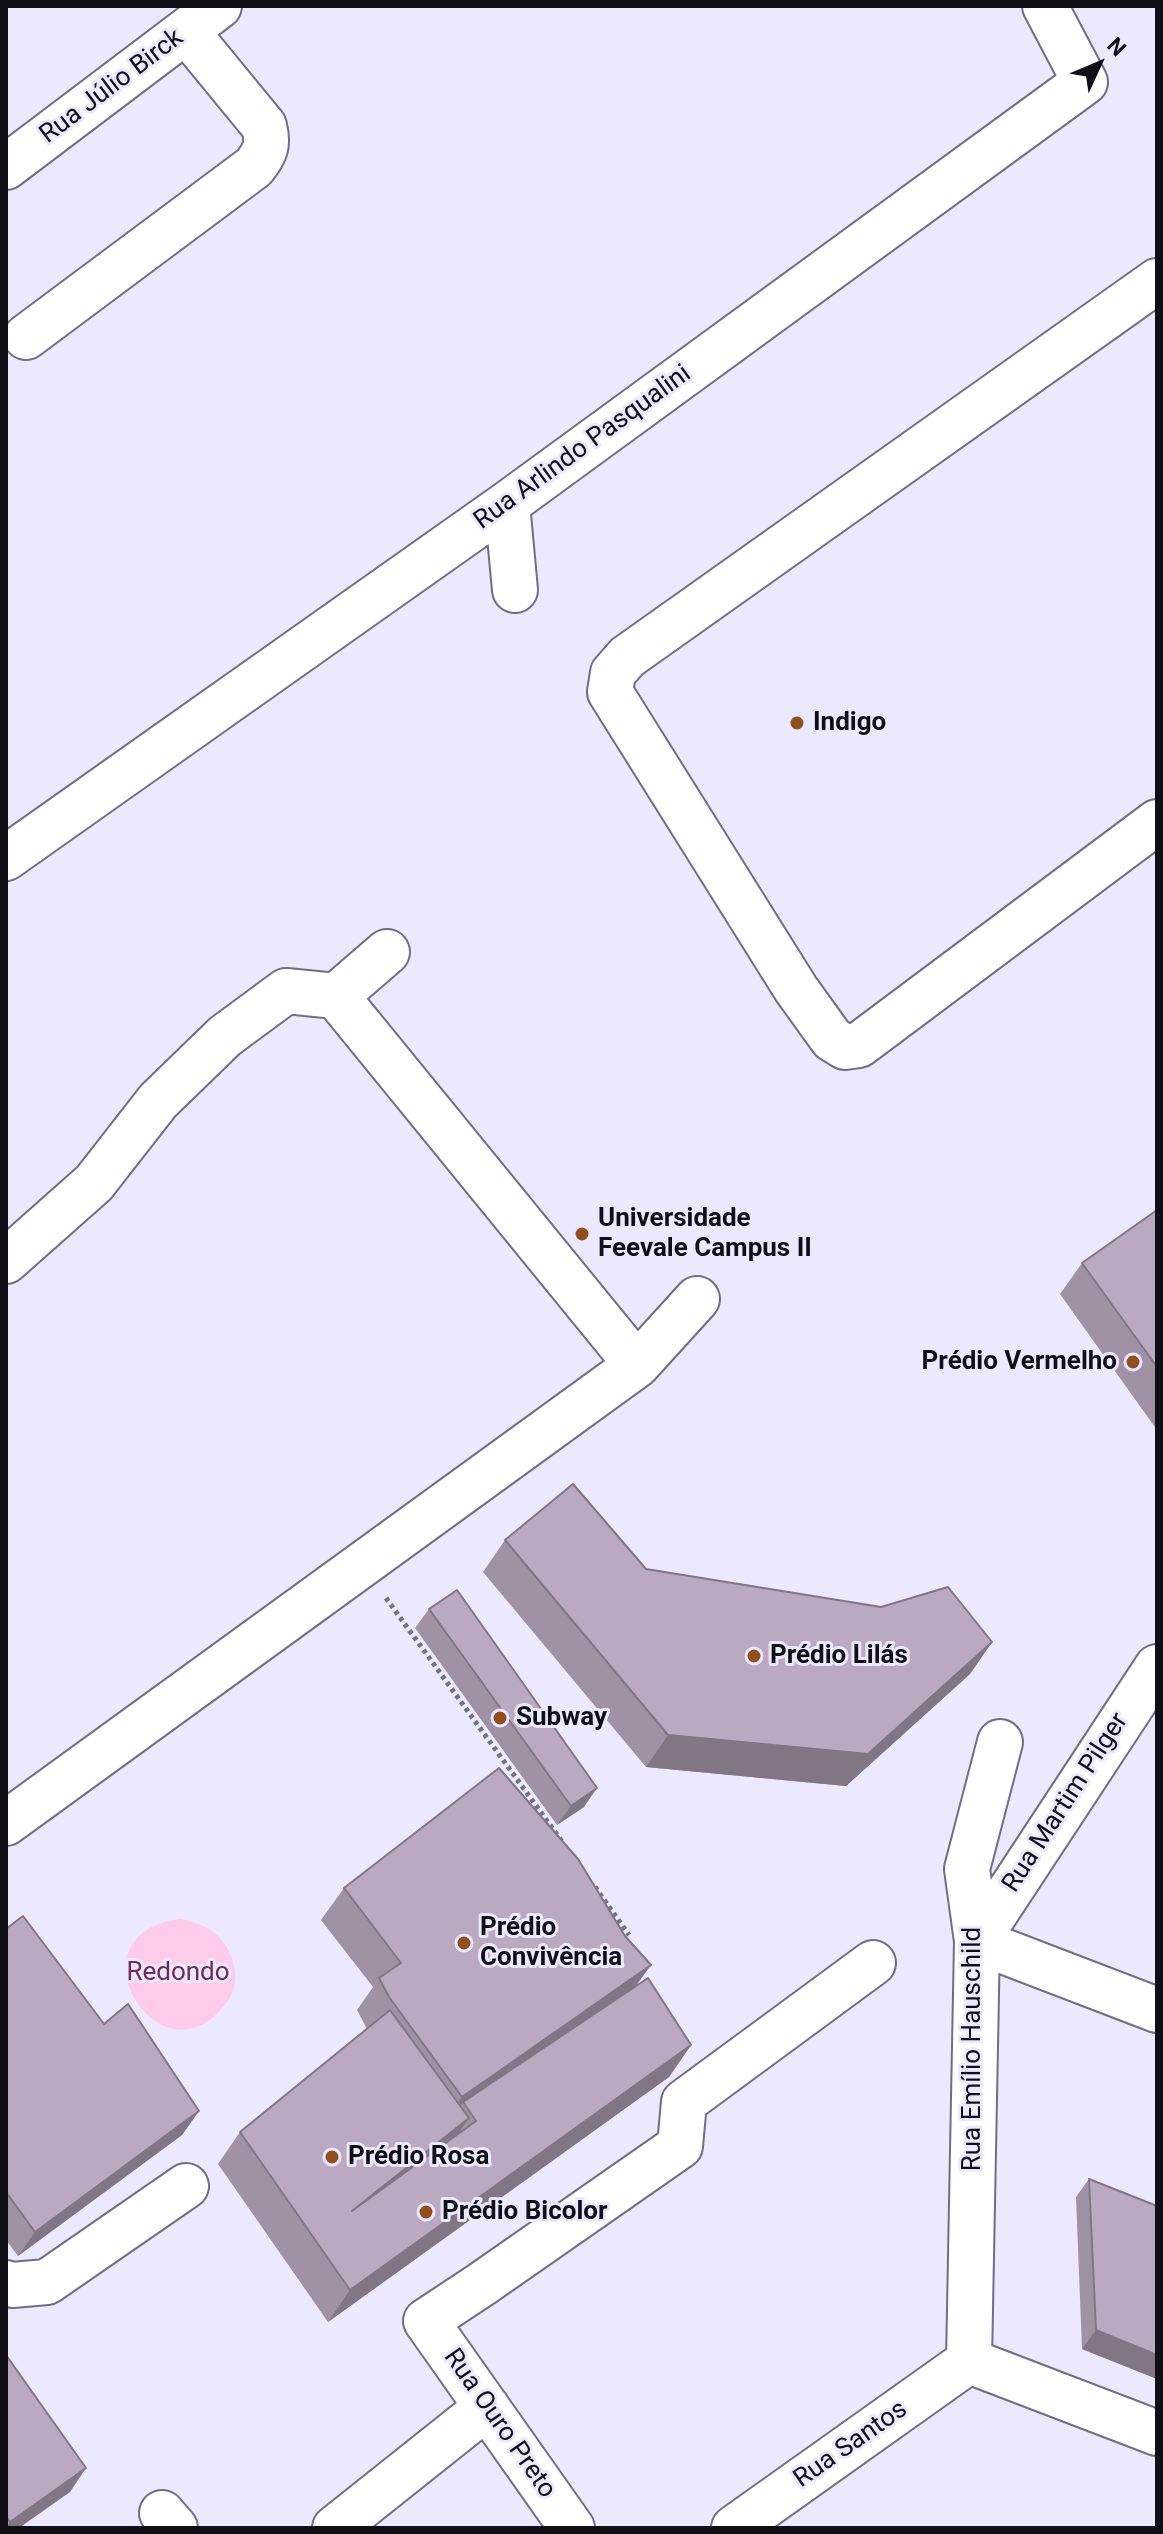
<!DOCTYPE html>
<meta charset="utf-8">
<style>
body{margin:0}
#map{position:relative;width:1163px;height:2534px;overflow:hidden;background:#ece8fe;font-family:Roboto,sans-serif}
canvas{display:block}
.frame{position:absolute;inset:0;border:8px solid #100e17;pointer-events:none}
.north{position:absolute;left:1059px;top:24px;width:80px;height:80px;-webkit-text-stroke:6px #ece8fe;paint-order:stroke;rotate:46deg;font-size:22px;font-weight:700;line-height:32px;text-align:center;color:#100e17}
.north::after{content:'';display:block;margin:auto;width:28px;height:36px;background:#100e17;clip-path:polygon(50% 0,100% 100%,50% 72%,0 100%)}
</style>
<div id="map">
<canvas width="1163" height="2534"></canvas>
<div class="frame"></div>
<div class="north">N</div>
</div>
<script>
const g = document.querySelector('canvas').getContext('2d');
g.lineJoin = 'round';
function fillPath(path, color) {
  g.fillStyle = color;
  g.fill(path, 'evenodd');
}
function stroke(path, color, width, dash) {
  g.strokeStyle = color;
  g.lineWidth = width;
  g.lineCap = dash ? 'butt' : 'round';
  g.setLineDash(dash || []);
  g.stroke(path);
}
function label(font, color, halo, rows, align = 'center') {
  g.font = font + ' Roboto,sans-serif';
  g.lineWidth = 6;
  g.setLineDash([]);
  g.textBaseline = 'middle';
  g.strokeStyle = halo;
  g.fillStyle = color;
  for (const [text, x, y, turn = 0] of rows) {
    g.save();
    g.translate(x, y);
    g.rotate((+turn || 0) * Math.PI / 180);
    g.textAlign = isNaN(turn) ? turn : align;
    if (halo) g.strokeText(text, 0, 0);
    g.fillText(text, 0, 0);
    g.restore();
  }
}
fillPath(new Path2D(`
 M 180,1919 C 193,1921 209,1927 219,1937 C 234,1952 241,1980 229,1999 C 164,2096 62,1934 180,1919 Z`), '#ffcbea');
const minor = new Path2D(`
 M 6,167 L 219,6
 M 1157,281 L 627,657 L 613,673 L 610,692 L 796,989 L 832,1039 L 845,1047 L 859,1045 L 1157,822
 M 26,337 L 254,167 C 265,153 269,145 264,126 L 186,31
 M 507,504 L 515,590
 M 6,858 L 507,504 L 1085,82 L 1045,6
 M 336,996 L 387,952
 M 6,1261 L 94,1183 L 158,1101 L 225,1036 L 286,991 L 336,996 L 637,1365 L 6,1823
 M 637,1365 L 697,1299
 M 977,1941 L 1157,1667
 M 977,1941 L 1157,2010
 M 6,2283 L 12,2285 L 47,2282 L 186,2186
 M 969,2361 L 977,1941 L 967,1869 L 1000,1742
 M 969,2361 L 1157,2433
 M 162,2513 L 175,2528
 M 335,2528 L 487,2407
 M 572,2528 L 426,2321 L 482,2284 L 680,2146 L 684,2102 L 873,1963
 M 734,2528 L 969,2361`);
stroke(minor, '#726d86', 48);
stroke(new Path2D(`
 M 386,1598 L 563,1843
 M 595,1887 L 629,1935`), '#757281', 5, [4, 4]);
stroke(minor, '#fff', 44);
fillPath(new Path2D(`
 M 1157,1210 L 1157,1430 L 1060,1294 L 1082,1263 Z
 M 505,1540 L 992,1642 L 970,1674 L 846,1786 L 646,1767 L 483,1572 Z
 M 429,1609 L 584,1807 L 557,1825 L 415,1628 Z
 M 344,1888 L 636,1987 L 691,2045 L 669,2077 L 328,2322 L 218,2164 L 240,2132 L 367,2029 L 357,2010 L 373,1987 L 321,1920 Z
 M 6,1929 L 104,2024 L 199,2111 L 182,2135 L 18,2256 L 6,2240 Z
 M 1089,2179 L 1157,2379 L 1082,2349 L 1076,2197 Z
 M 6,2355 L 70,2492 L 6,2528 Z`), '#a091a5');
fillPath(new Path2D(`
 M 992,1642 L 970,1674 L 846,1786 L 646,1767 L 668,1735 Z
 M 597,1788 L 584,1807 L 557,1825 L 571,1806 Z
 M 651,1965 L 628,1997 L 463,2102 L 450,2121 L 439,2129 L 462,2097 Z
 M 691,2045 L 669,2077 L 328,2322 L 350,2290 Z
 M 199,2111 L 182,2135 L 18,2256 L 35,2232 Z
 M 469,2118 L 447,2150 L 352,2211 Z
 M 1096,2330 L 1157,2355 L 1157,2379 L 1082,2349 Z
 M 86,2468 L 70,2492 L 19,2528 L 6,2528 L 10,2522 Z`), '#827686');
const building = new Path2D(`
 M 1157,1210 L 1157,1367 L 1082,1263 Z
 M 573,1484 L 646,1569 L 881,1607 L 948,1587 L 992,1642 L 868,1754 L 668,1735 L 505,1540 Z
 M 457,1590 L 597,1788 L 571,1806 L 429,1609 Z
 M 499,1768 L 578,1859 L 625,1936 L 651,1965 L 462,2097 L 389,1997 L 379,1978 L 401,1963 L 344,1888 Z
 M 23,1916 L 104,2024 L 128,2004 L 199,2111 L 35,2232 L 6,2192 L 6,1929 Z
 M 648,1978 L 691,2045 L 350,2290 L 240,2132 L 390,2010 L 469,2118 L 352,2211 L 476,2121 L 463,2102 Z
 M 1089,2179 L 1157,2206 L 1157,2355 L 1096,2330 Z
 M 6,2355 L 86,2468 L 10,2522 L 6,2516 Z`);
fillPath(building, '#baa9c0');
stroke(building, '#827686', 2);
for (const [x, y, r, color] of [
 [797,723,8,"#914f1e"],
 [582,1234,8,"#914f1e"],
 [1133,1362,8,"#914f1e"],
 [754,1656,8,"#914f1e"],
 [500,1718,8,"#914f1e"],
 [464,1943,8,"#914f1e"],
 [332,2157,8,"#914f1e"],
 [426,2212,8,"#914f1e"]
]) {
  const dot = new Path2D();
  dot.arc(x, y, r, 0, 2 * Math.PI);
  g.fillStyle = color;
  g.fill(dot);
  stroke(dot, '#ece8fe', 3);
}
label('26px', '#100e17', '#ece8fe', [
 ["Rua Júlio Birck",112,87,-37],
 ["Rua Arlindo Pasqualini",583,448,-36],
 ["Rua Martim Pilger",1066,1803,-57],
 ["Rua Emílio Hauschild",973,2049,-90],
 ["Rua Ouro Preto",499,2424,55],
 ["Rua Santos",851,2445,-35]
]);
label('bold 26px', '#100e17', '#ece8fe', [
 ["Indigo",813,723],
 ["Universidade",598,1219],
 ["Feevale Campus II",598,1249],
 ["Prédio Vermelho",1117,1362,"right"],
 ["Prédio Lilás",770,1656],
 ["Subway",516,1718],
 ["Prédio",480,1928],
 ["Convivência",480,1958],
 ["Prédio Rosa",348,2157],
 ["Prédio Bicolor",442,2212]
], 'left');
label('26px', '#72295b', '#ece8fe', [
 ["Redondo",178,1973]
]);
</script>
